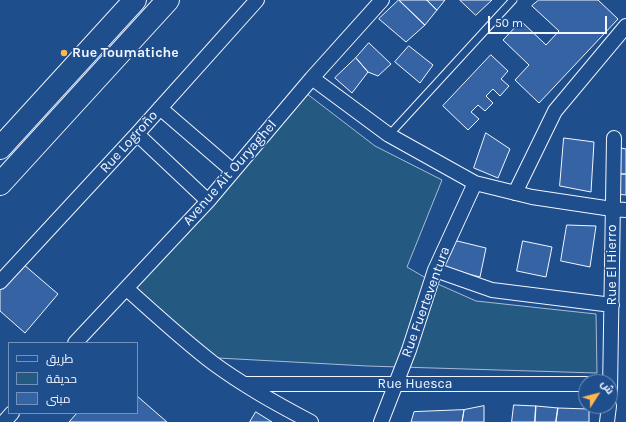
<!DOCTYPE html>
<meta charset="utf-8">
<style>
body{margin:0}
#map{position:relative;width:626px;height:422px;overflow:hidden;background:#1f4e8c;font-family:Karla,Cairo,sans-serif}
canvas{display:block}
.legend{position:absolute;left:8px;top:342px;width:130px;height:72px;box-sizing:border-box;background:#1f4e8c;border:1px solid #7391ba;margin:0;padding:5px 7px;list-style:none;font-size:12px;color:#f2f6ff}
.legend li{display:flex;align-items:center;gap:8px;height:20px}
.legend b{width:20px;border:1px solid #7391ba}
.north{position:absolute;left:578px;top:374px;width:40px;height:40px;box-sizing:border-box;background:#1f4e8c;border:1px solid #7391ba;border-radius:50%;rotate:54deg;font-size:11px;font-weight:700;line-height:16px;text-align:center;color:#f2f6ff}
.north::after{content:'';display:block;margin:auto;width:14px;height:18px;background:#ffb74d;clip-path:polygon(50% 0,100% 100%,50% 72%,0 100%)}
.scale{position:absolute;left:488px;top:16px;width:119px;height:18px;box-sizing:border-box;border:2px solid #f2f6ff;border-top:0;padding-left:5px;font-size:12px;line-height:14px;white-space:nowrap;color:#f2f6ff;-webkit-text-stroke:3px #1f4e8c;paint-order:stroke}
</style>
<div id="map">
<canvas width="626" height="422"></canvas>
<ul class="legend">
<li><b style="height:5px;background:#1f4e8c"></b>طريق</li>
<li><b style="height:11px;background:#245a82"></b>حديقة</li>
<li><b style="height:11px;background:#3563a3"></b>مبنى</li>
</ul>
<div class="north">ش</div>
<div class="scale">50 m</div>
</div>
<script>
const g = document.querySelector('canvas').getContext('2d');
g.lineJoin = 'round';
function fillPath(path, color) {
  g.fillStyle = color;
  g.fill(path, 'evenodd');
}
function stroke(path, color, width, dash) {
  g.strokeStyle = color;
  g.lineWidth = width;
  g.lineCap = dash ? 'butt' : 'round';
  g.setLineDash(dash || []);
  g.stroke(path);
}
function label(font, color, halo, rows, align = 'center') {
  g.font = font + ' Karla,sans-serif';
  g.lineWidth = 3;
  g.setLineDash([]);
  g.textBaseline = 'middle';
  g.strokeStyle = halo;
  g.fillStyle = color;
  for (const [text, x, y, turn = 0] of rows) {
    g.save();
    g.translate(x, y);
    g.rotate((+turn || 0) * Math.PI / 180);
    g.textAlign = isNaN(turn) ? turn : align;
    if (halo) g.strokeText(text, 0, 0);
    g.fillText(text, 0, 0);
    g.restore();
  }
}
const green = new Path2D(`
 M 302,90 L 375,146 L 442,180 L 407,267 L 431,281 L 476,301 L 596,314 L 597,373 L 367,366 L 218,358 L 126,286 Z`);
fillPath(green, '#245a82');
stroke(green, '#a8bbd7', 1);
const building = new Path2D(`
 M 399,0 L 425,25 L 406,42 L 379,19 Z
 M 399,0 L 427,0 L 437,10 L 425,25 Z
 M 427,0 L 445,0 L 437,10 Z
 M 460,0 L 492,0 L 476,15 Z
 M 539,0 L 598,0 L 618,19 L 539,103 L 515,80 L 529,65 L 503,40 L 521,21 L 546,45 L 559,31 L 532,6 Z
 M 369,43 L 391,64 L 378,76 L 368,72 L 356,58 Z
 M 409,46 L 433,65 L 420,83 L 395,62 Z
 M 491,55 L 508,71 L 501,79 L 509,86 L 500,96 L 493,89 L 486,96 L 493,103 L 485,111 L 478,105 L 471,112 L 479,119 L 468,130 L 443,106 Z
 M 356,58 L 368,72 L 352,93 L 335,78 Z
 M 486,133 L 510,149 L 498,178 L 474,168 Z
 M 564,138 L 594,142 L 591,192 L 560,186 Z
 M 621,148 L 626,149 L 626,174 L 620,174 Z
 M 620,174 L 626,174 L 626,195 L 616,194 Z
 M 567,225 L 596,226 L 590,267 L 561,261 Z
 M 453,240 L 486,248 L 480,277 L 444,268 Z
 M 523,241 L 552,247 L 546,277 L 517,271 Z
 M 23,264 L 58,294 L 25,333 L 0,311 L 0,291 Z
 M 137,396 L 167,422 L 69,422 L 77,413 L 137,413 Z
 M 514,405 L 536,406 L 535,422 L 512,422 Z
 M 484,406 L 484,422 L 462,422 L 464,410 Z
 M 536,406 L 558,408 L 556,422 L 535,422 Z
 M 558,408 L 589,409 L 589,422 L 556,422 Z
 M 464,410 L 462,422 L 411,422 L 414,412 Z
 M 256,412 L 272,422 L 250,422 Z`);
fillPath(building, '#3563a3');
stroke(building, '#f2f6ff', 1);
const service = new Path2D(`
 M 389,135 L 513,0`);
const minor = new Path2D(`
 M 312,78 L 389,135 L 475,183 L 532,197 L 612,209 L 626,210
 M 160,108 L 233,171
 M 137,134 L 208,201
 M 515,193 L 555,111 L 626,26
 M 435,270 L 492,290 L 612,305
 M 0,282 L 137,134 L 257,0
 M 127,289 C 155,314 183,340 213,363 C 244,386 277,404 311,422
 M 75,343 L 208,201 L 312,78 L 382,0
 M 244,384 L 586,384
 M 610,391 L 614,138
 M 4,422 L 12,413
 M 381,422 L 409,350 L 435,270 L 475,183
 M 607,422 L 609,406`);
const primary = new Path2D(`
 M 0,148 L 135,0
 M 0,184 L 168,0`);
stroke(service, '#f2f6ff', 9);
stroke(minor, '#f2f6ff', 16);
stroke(primary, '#f2f6ff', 24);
stroke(service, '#1f4e8c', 7);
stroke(minor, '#1f4e8c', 14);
stroke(primary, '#1f4e8c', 22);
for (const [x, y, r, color] of [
 [64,53,4,"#ffb74d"]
]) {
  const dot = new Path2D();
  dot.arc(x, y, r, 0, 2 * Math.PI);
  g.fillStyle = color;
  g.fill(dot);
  stroke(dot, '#1f4e8c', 1.5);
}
label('bold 14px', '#f2f6ff', '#1f4e8c', [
 ["Rue Toumatiche",72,53]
], 'left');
label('14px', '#f2f6ff', '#1f4e8c', [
 ["Rue Logroño",129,142,-48],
 ["Avenue Ait Ouryaghel",230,173,-49],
 ["Rue El Hierro",612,265,-90],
 ["Rue Fuerteventura",426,302,-70],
 ["Rue Huesca",415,384]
]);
</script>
